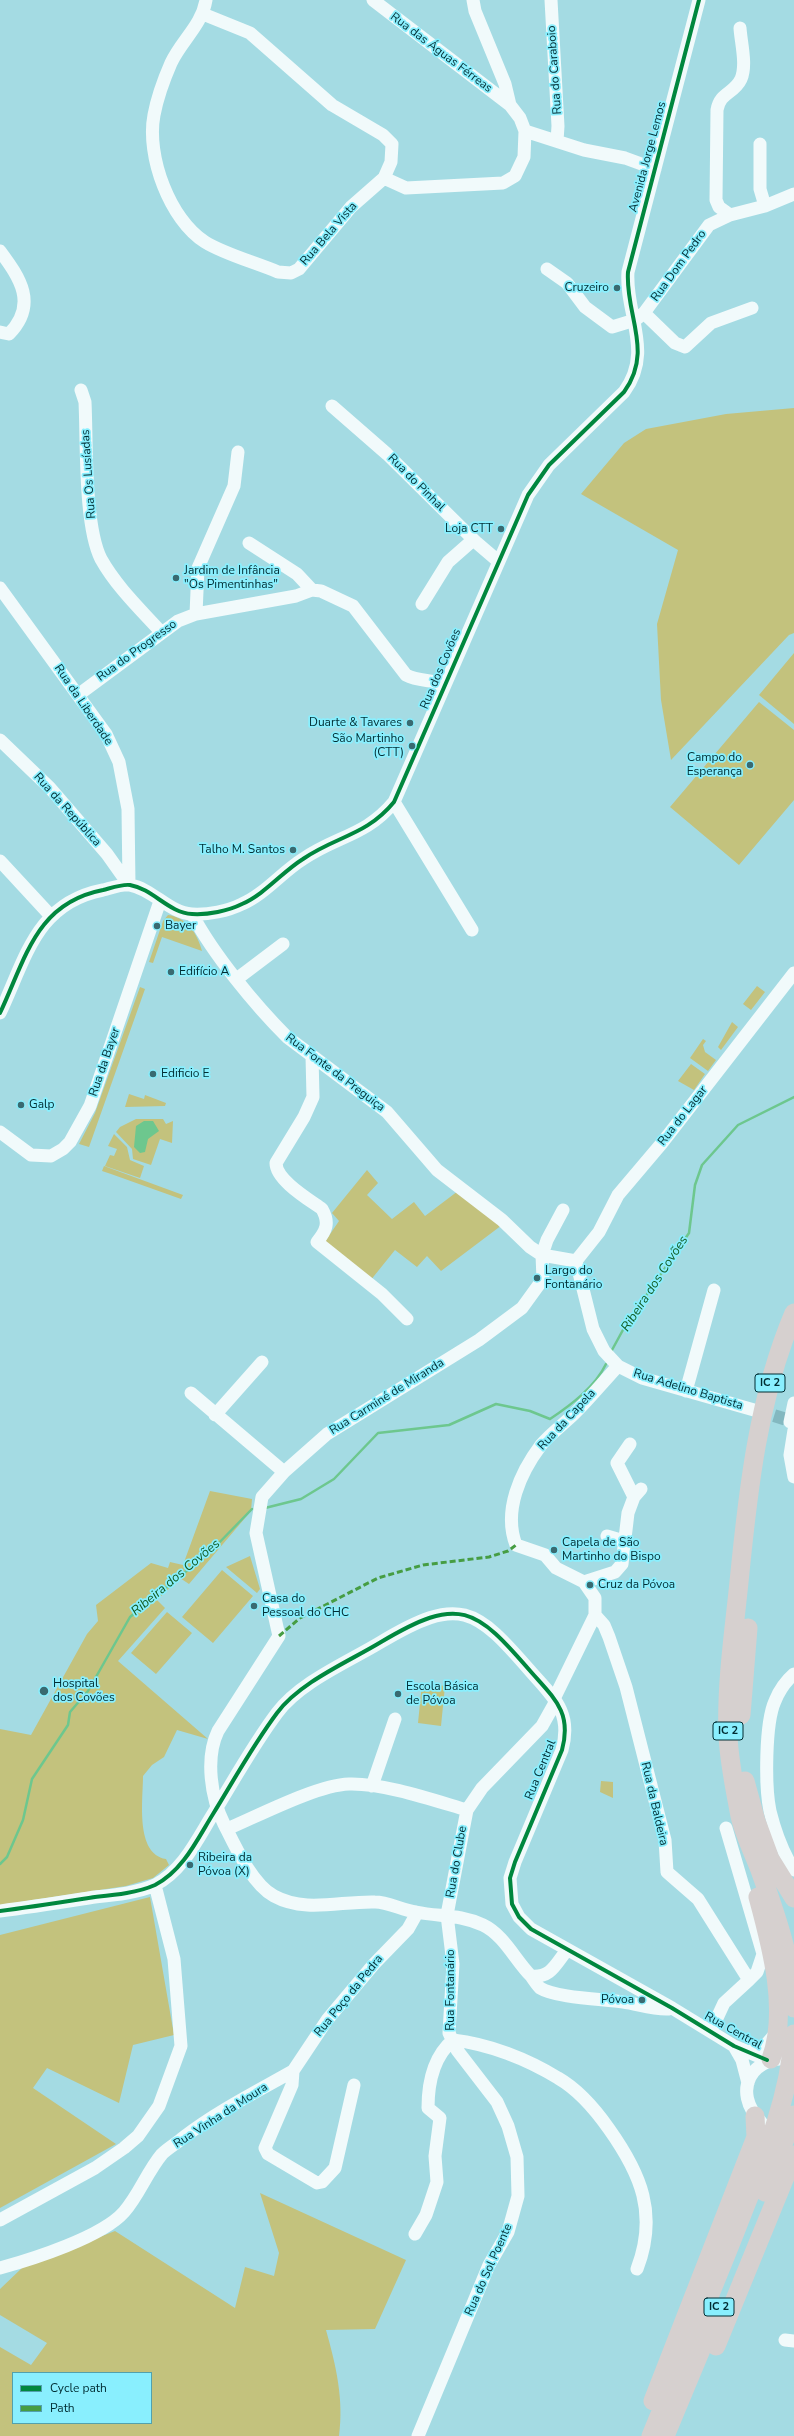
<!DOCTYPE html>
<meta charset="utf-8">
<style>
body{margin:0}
#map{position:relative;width:794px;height:2436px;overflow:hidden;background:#a4dbe3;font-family:"Nunito Sans",sans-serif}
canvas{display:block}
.legend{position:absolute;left:12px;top:2372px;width:140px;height:52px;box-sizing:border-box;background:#89effe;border:1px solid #52a1ad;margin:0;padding:5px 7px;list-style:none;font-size:12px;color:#002d33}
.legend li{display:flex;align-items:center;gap:8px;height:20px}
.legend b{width:20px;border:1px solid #52a1ad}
</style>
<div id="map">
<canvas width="794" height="2436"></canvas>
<ul class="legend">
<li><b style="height:5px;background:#00873e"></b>Cycle path</li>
<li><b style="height:5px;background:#469d43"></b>Path</li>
</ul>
</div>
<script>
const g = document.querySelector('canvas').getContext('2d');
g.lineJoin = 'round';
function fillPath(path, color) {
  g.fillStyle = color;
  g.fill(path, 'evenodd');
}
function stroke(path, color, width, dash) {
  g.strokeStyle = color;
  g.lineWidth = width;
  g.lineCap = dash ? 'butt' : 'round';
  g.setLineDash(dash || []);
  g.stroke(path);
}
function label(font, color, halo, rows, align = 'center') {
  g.font = font + ' "Nunito Sans",sans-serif';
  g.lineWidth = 3.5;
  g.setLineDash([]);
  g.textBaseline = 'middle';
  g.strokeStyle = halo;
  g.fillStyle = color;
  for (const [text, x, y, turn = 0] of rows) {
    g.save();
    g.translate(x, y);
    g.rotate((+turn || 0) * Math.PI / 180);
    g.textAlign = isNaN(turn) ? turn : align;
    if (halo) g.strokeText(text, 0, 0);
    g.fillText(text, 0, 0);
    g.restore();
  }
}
fillPath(new Path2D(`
 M 794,408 L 794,633 L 789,635 L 671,760 L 661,700 L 657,624 L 678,550 L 581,494 L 624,443 L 646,429 L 726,414 Z
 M 794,653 L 794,724 L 759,695 Z
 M 759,702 L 794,730 L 794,800 L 739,865 L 670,807 Z
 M 168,915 C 187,917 198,935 202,951 L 162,937 L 153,963 L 149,962 L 163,921 Z
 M 757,986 L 765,992 L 751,1010 L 743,1004 Z
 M 140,987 L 145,989 L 89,1147 L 79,1144 L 95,1113 Z
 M 732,1022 L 738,1027 L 721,1050 L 718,1047 Z
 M 703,1039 L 706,1041 L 703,1045 L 705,1052 L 716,1060 L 708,1071 L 690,1058 Z
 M 691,1064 L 705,1074 L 694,1090 L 678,1081 Z
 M 129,1094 L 144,1099 L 145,1095 L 166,1103 L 165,1106 L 125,1107 Z
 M 136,1119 L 163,1119 L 166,1124 L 173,1121 L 172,1143 L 160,1139 L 151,1165 L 133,1159 L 132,1149 L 116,1132 L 120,1127 Z
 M 114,1134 L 127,1147 L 130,1160 L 144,1166 L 140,1178 L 105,1166 L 110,1155 L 114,1156 L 117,1149 L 108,1146 Z
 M 104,1166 L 183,1195 L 181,1199 L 111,1174 L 102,1171 Z
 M 367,1170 L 378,1183 L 367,1195 L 392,1219 L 414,1202 L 425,1216 L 458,1191 L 502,1225 L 441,1271 L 427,1256 L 417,1267 L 395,1250 L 370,1281 L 324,1243 L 339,1221 L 332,1213 Z
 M 210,1491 L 252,1499 L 251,1511 L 189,1584 L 180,1578 L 157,1600 L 165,1608 L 118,1661 L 208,1739 L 177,1730 L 164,1757 L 152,1765 L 143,1776 C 143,1800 135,1854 166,1859 L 169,1865 L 153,1878 L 126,1886 L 0,1905 L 0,1729 L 31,1735 L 87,1634 L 98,1621 L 96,1605 L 151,1563 L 168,1568 L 170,1562 L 183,1565 Z
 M 250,1556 L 260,1589 L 257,1593 L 226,1567 Z
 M 222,1570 L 253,1596 L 213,1643 L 182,1617 Z
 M 167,1612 L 192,1633 L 156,1674 L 131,1653 Z
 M 422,1683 L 445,1686 L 441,1726 L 418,1723 Z
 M 601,1781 L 613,1782 L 613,1798 L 600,1792 Z
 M 150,1897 L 174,2035 L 133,2045 L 119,2103 L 47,2068 L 33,2088 L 116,2144 L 0,2208 L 0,1935 Z
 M 260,2193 L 406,2260 L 375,2329 L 326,2330 C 336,2366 344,2399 339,2436 L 0,2436 L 0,2347 L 31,2365 L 47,2343 L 0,2315 L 0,2289 L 23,2267 L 115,2231 L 235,2308 L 245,2267 L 274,2276 L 279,2253 ZM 13,2373 L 151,2373 L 151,2423 L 13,2423 Z`), '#c3c27d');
fillPath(new Path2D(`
 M 144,1121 L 153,1121 L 159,1131 L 148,1139 L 145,1152 L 140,1153 L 134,1147 L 136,1126 Z`), '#6dc78e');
stroke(new Path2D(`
 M 612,1350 L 624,1328 L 689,1233 L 695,1185 L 702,1165 L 738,1125 L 794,1097
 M 265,1508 L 301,1499 L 334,1479 L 378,1433 L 449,1425 L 496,1404 L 530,1411 L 550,1419 C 571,1405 595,1387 606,1364
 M 0,1864 L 7,1857 L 23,1820 L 32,1779 L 68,1725 L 70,1712 L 88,1691 L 130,1617 L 211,1551 L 252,1509`), '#6dc78e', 2.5);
stroke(new Path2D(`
 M 756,1410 L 785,1419`), '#83b8c0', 13, [13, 6]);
stroke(new Path2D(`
 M 206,0 C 202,25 181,41 171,63 C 164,79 157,99 154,115 C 146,156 170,220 205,242 C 224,254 257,263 278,272 L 291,273 L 299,269 L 351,207 L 384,178 L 406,188 L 503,183 L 515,176 L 524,157 L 525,131 L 520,118 L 510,105 L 505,84 L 475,11 L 473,0
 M 373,0 L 510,105
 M 551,0 L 558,126 L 557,141
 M 203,14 L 250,33 L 332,105 L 383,135 L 392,144 L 391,162 L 384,178
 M 525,131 L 584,150 L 625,158 L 655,169
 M 760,144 L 760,189 L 765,206
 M 730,215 L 719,207 L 716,200 L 717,110 C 720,92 734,94 741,79 C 747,65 741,43 740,28
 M 0,251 C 20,278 38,304 9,334 L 0,332
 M 547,269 L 567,283 L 585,307 L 612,327 L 635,320 L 644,313 L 709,225 L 730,215 L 765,206 L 794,194
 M 644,313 L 675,343 L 685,347 L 711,323 L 752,308
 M 81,390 L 85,402 C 87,442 84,525 101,559 C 116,586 140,609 161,632
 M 332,406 L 387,454 L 477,543 L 498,561
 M 249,543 L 297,574 L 312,590
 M 0,588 L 106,734 L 119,762 L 128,809 L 129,885
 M 422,604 L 448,562 L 473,540
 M 196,614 L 198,568 L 234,486 L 238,452
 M 78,695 L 178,621 L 196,614 L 296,596 L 312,590 L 321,591 L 353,606 L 406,675 C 419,682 432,679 445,685
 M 0,740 L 50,788 L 107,854 L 129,885
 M 394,802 L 472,930
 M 0,861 L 50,915
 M 192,914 C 213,954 255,1005 287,1037 L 387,1112 L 437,1170 L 502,1220 L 530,1247 L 542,1255 L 576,1261
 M 238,978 L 283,944
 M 0,1013 C 26,958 36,903 103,890 C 111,888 122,884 130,885 C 153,889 169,913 192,914 C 208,915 228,911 242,904 C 265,894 282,872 303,859 C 336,836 366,836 394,802 L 528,495 L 549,465 L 624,392 C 654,351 625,315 628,272 L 699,0
 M 312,1056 L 313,1097 L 304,1117 L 276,1163 C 276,1180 308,1199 322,1209 C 330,1223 326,1231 317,1242 L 382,1294 L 407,1319
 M 0,1132 L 31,1155 L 51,1156 L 63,1149 L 70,1142 L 90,1106 L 160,901
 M 563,1210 L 547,1240 L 542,1255 L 543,1279 L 522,1308 L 479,1340 L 327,1434 L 284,1472 L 262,1497 L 256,1533 L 279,1636 L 218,1731 C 205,1758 211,1798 224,1824 C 235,1846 252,1884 274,1896 C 305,1913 340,1901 375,1902 C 388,1902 402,1910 416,1912 C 440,1917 459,1914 483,1925 C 504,1935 515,1960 531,1976 C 551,1978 555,1965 567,1950
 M 576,1261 L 599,1232 L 618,1195 L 662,1143 L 794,973
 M 576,1261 L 593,1329 L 604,1351 L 618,1366 L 642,1378 L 754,1410
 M 686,1391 L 714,1290
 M 191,1393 L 284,1472
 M 215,1415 L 262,1362
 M 790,1422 L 794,1403
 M 794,1430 L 790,1455 L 794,1477
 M 630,1444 L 617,1463 L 634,1497
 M 607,1536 L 624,1541
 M 584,1582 L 615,1572 L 622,1564 L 628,1513 L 634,1497 L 641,1489
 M 595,1615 L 604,1625 L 609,1637 L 626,1687 L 665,1840 L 667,1872 L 698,1899 L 749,1980 L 724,2003 L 711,2031
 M 794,1674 C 786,1681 779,1691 775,1701 C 765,1723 765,1787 770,1811 C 775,1831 783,1853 794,1870
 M 554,1699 L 595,1615 L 595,1598 L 584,1582 L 556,1568 L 545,1555 L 516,1545 C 503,1511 520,1473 541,1445 C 551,1433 564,1424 575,1413 C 590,1398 604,1381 618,1366
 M 372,1786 L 395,1719
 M 726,1828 L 763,1954 L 757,1972 L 749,1980
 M 227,1829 C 258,1816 317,1785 349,1784 C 384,1783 433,1800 467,1810
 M 0,1911 C 32,1907 63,1902 95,1897 C 115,1895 137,1893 155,1885 C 183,1871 198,1838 213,1814 C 234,1780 253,1745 277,1713 C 300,1682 348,1662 381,1642 C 460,1595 475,1607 532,1673 C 555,1699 572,1713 562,1750 L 515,1862 L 510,1878 L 512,1904 L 519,1917 L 531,1929 L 672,2008 L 734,2046 L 767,2060
 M 531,1976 C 533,1979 537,1985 540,1988 C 556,1998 603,1999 623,2002 C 638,2004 653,2010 669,2009
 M 453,2040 C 489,2044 527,2059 558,2078 C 579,2090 595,2109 609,2129 C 641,2174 658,2214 637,2269
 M 734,2046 L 742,2060 L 748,2083
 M 747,2052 L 764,2047 L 776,2033
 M 354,2085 L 335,2168 L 322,2182 L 317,2183 L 268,2154 L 265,2148 L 292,2085 L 293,2071 L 327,2020 L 374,1964 L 408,1929 L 417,1913
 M 761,2122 C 731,2091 751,2054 794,2059
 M 0,2220 L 95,2168 L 124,2148 L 138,2136 L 159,2106 L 181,2046 L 174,1959 L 155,1885
 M 415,2234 L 426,2215 L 437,2182 L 435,2156 L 440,2118 L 428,2108 C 428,2083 433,2057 453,2040
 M 0,2268 C 33,2259 102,2237 124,2212 C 139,2195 147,2172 162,2154 C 168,2148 177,2143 184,2137 C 218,2111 256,2092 293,2071
 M 785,2340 L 794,2341
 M 418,2436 L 489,2265 L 508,2232 L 518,2196 L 517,2157 L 508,2126 L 497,2102 L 457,2050 L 449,2033 L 453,1964 L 447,1915 L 462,1836 L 467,1810 L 482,1788 L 542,1726 L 556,1701`), '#f1fafb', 13);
stroke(new Path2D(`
 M 794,1313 C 758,1398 748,1490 739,1582 C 734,1632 726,1684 728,1735 C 729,1762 735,1789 740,1816 C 744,1834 753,1852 760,1870 C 776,1915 792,1960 794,2008
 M 741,1715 L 748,1628
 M 745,1781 L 756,1821 L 774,1870
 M 770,1859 L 794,1898
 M 758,1897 C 771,1945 789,2010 771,2059
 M 765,2192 L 794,2115
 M 716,2346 L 794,2155
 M 653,2401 L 756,2137 L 755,2116
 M 651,2436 C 680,2365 711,2294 739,2222 C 763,2161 789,2100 794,2034
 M 665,2436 L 712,2323`), '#d6d0cf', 19);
stroke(new Path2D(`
 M 279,1636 L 300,1618 L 378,1578 L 423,1565 L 489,1557 L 508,1551 L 516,1545`), '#469d43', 3, [6, 3]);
stroke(new Path2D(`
 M 0,1013 C 26,958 36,903 103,890 C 111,888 122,884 130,885 C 153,889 169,913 192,914 C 208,915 228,911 242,904 C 265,894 282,872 303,859 C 336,836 366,836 394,802 L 528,495 L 549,465 L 624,392 C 654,351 625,315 628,272 L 699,0
 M 0,1911 C 32,1907 63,1902 95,1897 C 115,1895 137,1893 155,1885 C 183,1871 198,1838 213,1814 C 234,1780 253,1745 277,1713 C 300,1682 348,1662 381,1642 C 460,1595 475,1607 532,1673 C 555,1699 572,1713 562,1750 L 515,1862 L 510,1878 L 512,1904 L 519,1917 L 531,1929 L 672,2008 L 734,2046 L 767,2060`), '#00873e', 4);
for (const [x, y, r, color] of [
 [617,288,4,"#396a71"],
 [501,529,4,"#396a71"],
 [176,578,4,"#396a71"],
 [410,723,4,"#396a71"],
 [412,746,4,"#396a71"],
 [750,765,4,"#396a71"],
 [293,850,4,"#396a71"],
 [157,926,4,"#396a71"],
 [171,972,4,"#396a71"],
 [153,1074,4,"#396a71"],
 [21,1105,4,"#396a71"],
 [537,1278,4,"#396a71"],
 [554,1550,4,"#396a71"],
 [590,1585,4,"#396a71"],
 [254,1606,4,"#396a71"],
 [44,1691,5,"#396a71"],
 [398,1694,4,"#396a71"],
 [190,1865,4,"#396a71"],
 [642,2000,4,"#396a71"]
]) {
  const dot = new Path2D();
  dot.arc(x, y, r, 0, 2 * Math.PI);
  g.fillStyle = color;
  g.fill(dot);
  stroke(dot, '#89effe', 1.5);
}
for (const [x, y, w] of [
 [770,1383,30],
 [728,1731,30],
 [719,2307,30]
]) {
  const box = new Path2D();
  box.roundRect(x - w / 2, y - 9, w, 18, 3);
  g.fillStyle = '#89effe';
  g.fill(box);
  stroke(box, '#002d33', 1);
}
label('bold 11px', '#002d33', null, [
 ["IC 2",770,1383],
 ["IC 2",728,1731],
 ["IC 2",719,2307]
]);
label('12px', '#002d33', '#89effe', [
 ["Rua das Águas Férreas",441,53,37],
 ["Rua do Caraboio",555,70,-94],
 ["Avenida Jorge Lemos",648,157,-75],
 ["Rua Bela Vista",329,234,-49],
 ["Rua Dom Pedro",679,266,-54],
 ["Rua Os Lusíadas",89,474,-94],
 ["Rua do Pinhal",416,483,45],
 ["Rua do Progresso",137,651,-36],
 ["Rua dos Covões",441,669,-67],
 ["Rua da Liberdade",83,705,56],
 ["Rua da República",67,810,48],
 ["Rua da Bayer",105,1062,-71],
 ["Rua Fonte da Preguiça",335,1073,37],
 ["Rua do Lagar",683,1116,-52],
 ["Rua Adelino Baptista",688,1390,17],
 ["Rua Carminé de Miranda",387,1397,-32],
 ["Rua da Capela",567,1420,-47],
 ["Rua Central",541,1770,-68],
 ["Rua da Baldeira",654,1804,77],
 ["Rua do Clube",457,1862,-80],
 ["Rua Fontanário",451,1990,-90],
 ["Rua Poço da Pedra",349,1996,-51],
 ["Rua Central",733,2031,29],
 ["Rua Vinha da Moura",221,2116,-33],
 ["Rua do Sol Poente",489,2270,-66]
]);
label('12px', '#002d33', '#89effe', [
 ["Cruzeiro",609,288,"right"],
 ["Loja CTT",493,529,"right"],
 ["Jardim de Infância",184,571],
 ["\"Os Pimentinhas\"",184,585],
 ["Duarte & Tavares",402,723,"right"],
 ["São Martinho",404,739,"right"],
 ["(CTT)",404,753,"right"],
 ["Campo do",742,758,"right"],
 ["Esperança",742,772,"right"],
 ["Talho M. Santos",285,850,"right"],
 ["Bayer",165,926],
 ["Edifício A",179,972],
 ["Edificio E",161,1074],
 ["Galp",29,1105],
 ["Largo do",545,1271],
 ["Fontanário",545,1285],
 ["Capela de São",562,1543],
 ["Martinho do Bispo",562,1557],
 ["Cruz da Póvoa",598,1585],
 ["Casa do",262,1599],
 ["Pessoal do CHC",262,1613],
 ["Hospital",53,1684],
 ["dos Covões",53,1698],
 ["Escola Básica",406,1687],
 ["de Póvoa",406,1701],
 ["Ribeira da",198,1858],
 ["Póvoa (X)",198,1872],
 ["Póvoa",634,2000,"right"]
], 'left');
label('italic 13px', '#115c24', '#89effe', [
 ["Ribeira dos Covões",655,1284,-57],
 ["Ribeira dos Covões",176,1578,-40]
]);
</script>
